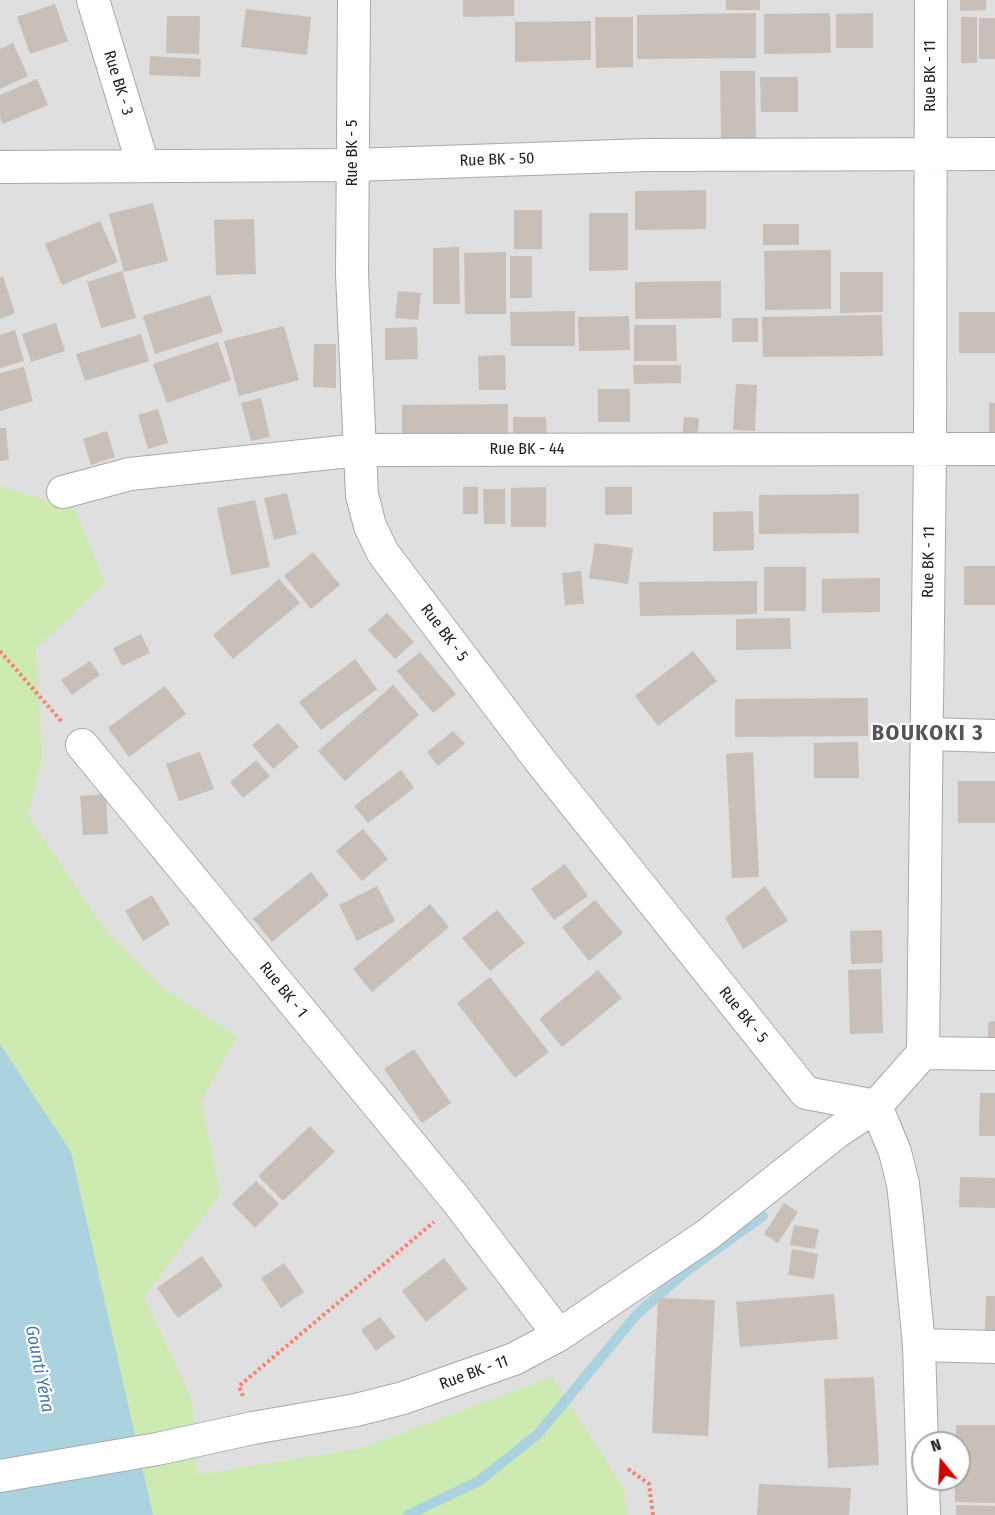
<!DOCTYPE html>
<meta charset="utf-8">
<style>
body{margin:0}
#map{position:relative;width:995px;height:1515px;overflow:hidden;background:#f2efe9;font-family:"Fira Sans Condensed",sans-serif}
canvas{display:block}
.north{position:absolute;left:911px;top:1431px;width:60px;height:60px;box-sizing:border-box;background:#fff;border:2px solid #a7a7a7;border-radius:50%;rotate:342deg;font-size:16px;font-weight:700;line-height:24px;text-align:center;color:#222}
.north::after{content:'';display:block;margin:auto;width:21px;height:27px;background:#d40000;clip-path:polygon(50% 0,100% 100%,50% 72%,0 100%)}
</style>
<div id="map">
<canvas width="995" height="1515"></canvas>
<div class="north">N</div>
</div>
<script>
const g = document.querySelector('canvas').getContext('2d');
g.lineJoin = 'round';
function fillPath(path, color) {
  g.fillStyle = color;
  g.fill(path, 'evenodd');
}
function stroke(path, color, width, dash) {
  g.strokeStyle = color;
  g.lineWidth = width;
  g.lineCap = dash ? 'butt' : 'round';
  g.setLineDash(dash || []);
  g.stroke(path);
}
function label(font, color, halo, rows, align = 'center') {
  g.font = font + ' "Fira Sans Condensed",sans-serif';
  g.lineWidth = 4.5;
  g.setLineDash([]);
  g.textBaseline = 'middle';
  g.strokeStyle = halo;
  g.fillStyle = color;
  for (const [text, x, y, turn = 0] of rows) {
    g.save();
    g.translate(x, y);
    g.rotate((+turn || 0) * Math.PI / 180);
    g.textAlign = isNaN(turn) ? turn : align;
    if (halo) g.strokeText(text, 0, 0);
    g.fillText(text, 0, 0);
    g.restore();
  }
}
fillPath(new Path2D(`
 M 0,0 L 995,0 L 995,1515 L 0,1515 ZM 923,1443 L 959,1443 L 959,1479 L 923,1479 Z`), '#e0dfdf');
fillPath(new Path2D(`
 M 0,486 L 75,510 L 105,583 L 36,648 L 42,757 L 28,816 L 103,927 L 165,990 L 237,1036 L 201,1101 L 220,1194 L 144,1297 L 192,1400 L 197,1475 L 362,1448 L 552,1377 L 624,1489 L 627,1515 L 0,1515 Z`), '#cdebb0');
fillPath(new Path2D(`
 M 0,1044 L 71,1152 L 153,1515 L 0,1515 Z`), '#aad3df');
stroke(new Path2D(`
 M 408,1515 L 479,1481 L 538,1434 L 637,1314 L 689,1269 L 763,1216`), '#aad3df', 10);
fillPath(new Path2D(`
 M 463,0 L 514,0 L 514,16 L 463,17 Z
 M 726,0 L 760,0 L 760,10 L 726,10 Z
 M 960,0 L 986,0 L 986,10 L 960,11 Z
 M 55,4 L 68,41 L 30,54 L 17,17 Z
 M 246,9 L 311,17 L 307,55 L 241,47 Z
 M 756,13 L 756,58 L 637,59 L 637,15 Z
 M 830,13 L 831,53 L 764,54 L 764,14 Z
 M 873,13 L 873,48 L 836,48 L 836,14 Z
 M 167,16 L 200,16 L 199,54 L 166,53 Z
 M 595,17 L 633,17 L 633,67 L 596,68 Z
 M 961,17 L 977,17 L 977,63 L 961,63 Z
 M 979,18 L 995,18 L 995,59 L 979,59 Z
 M 591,21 L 591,60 L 515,62 L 515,22 Z
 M 13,43 L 28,76 L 0,89 L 0,49 Z
 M 150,56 L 201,59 L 200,77 L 149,75 Z
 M 720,71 L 755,71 L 756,138 L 721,138 Z
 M 760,77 L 798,77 L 798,112 L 761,112 Z
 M 37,79 L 48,105 L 3,124 L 0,118 L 0,95 Z
 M 706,190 L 706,229 L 635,230 L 635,191 Z
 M 153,203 L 168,261 L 124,272 L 109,214 Z
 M 514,210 L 542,210 L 542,249 L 514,249 Z
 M 589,213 L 628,213 L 628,270 L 589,271 Z
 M 254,219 L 256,274 L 216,275 L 214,220 Z
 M 100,221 L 118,262 L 62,285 L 45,244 Z
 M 763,224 L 799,224 L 799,245 L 763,245 Z
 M 459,247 L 460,304 L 433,304 L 433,248 Z
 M 831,250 L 831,309 L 765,310 L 764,251 Z
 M 506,252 L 506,314 L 465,314 L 464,253 Z
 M 510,256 L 532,256 L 532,298 L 510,298 Z
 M 122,271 L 136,318 L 101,328 L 87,282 Z
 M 840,272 L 883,272 L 883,312 L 840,313 Z
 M 3,276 L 15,313 L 0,319 L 0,277 Z
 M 721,281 L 721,318 L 635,319 L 635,282 Z
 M 398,291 L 421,293 L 418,320 L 395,318 Z
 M 210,295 L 223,332 L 155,354 L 143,316 Z
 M 575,311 L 575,346 L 511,346 L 510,312 Z
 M 959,312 L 995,312 L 995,353 L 959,353 Z
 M 882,315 L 883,356 L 763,357 L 762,317 Z
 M 629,316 L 630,350 L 579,351 L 578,317 Z
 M 732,318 L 758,318 L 758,342 L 732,342 Z
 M 56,323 L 65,351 L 31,362 L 22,334 Z
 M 634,325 L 676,325 L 677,361 L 634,361 Z
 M 284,326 L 299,380 L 239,396 L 224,341 Z
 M 417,327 L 418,359 L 385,360 L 385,328 Z
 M 15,330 L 24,361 L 0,368 L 0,335 Z
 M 141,334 L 149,361 L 85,381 L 76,354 Z
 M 218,342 L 231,380 L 167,403 L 153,364 Z
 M 314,344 L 336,344 L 336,388 L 313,387 Z
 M 505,355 L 506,390 L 479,390 L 478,356 Z
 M 633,365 L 681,365 L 681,383 L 634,384 Z
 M 24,367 L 33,401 L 0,411 L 0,373 Z
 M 736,384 L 757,385 L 755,431 L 733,430 Z
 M 598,389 L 630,389 L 630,422 L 598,422 Z
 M 261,398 L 270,437 L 251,441 L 241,403 Z
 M 989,403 L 995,403 L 995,432 L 989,432 Z
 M 508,404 L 508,441 L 402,443 L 402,405 Z
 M 158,409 L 168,443 L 148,449 L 138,415 Z
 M 513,417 L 546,417 L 547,439 L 513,440 Z
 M 684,417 L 699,418 L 697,444 L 682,442 Z
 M 0,428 L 6,428 L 9,460 L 0,461 Z
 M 107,431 L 115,457 L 91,465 L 83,439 Z
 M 463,487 L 478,487 L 478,514 L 463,514 Z
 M 546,487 L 546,527 L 511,527 L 511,488 Z
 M 605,487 L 632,487 L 632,514 L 605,515 Z
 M 483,489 L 505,489 L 505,524 L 484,524 Z
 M 287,493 L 297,534 L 274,540 L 264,498 Z
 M 859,494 L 859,533 L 759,534 L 759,495 Z
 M 255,500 L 270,567 L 231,575 L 217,508 Z
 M 753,511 L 754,550 L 713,551 L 713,512 Z
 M 595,543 L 633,548 L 628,584 L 589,578 Z
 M 313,552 L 340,585 L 311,609 L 284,576 Z
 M 964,566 L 995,566 L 995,605 L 964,605 Z
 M 764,567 L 806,567 L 806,611 L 764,611 Z
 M 581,571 L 584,604 L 565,605 L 562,573 Z
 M 880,578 L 880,612 L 822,613 L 822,579 Z
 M 279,579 L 300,603 L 233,659 L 213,635 Z
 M 757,581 L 757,614 L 640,616 L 639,582 Z
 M 387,613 L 414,642 L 395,659 L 368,630 Z
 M 790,618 L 791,649 L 736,650 L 736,619 Z
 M 141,634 L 150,653 L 122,666 L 113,648 Z
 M 693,651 L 717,681 L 658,726 L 635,696 Z
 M 420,652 L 456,694 L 433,713 L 397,671 Z
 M 355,659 L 377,689 L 321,730 L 299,702 Z
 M 90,661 L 100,675 L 72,695 L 61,680 Z
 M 393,685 L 419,715 L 345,781 L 318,751 Z
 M 165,686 L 186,714 L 129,757 L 108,728 Z
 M 868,698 L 868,736 L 735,737 L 735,699 Z
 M 278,723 L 299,747 L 273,769 L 252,745 Z
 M 453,731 L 465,744 L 438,766 L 427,752 Z
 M 858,742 L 859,778 L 814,778 L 814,743 Z
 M 200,752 L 214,789 L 179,801 L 166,764 Z
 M 753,752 L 759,877 L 732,878 L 726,754 Z
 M 256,760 L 270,776 L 243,798 L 230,782 Z
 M 401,770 L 414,788 L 368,823 L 354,806 Z
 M 958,781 L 995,781 L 995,823 L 958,823 Z
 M 106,794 L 108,834 L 83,835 L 80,796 Z
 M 363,829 L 388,859 L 362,881 L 336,851 Z
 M 565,864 L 588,896 L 554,920 L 531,889 Z
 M 311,872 L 329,895 L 272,942 L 253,919 Z
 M 377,886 L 395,921 L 357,941 L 339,905 Z
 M 765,886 L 788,921 L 743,949 L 725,918 Z
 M 152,895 L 170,924 L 143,941 L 125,911 Z
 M 595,900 L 623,933 L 589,961 L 562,927 Z
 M 430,904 L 449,927 L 372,992 L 353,969 Z
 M 497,910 L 525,943 L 490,971 L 462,938 Z
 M 882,930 L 883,963 L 851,964 L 850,931 Z
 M 881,969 L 883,1033 L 850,1034 L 848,970 Z
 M 598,970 L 622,998 L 562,1047 L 539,1019 Z
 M 490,977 L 549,1052 L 515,1078 L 457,1003 Z
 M 995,1021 L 995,1044 L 988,1044 L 988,1022 Z
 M 414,1049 L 451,1103 L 422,1123 L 384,1069 Z
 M 980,1093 L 995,1093 L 995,1136 L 979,1136 Z
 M 310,1126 L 335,1152 L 283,1201 L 258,1176 Z
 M 960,1177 L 995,1178 L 995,1208 L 959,1207 Z
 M 256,1181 L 279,1204 L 255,1228 L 232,1204 Z
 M 784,1203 L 798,1212 L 778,1243 L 764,1234 Z
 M 794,1225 L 819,1229 L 815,1249 L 790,1245 Z
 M 792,1249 L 818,1254 L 814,1279 L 788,1275 Z
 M 202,1256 L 223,1286 L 178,1318 L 157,1288 Z
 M 444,1258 L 467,1289 L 426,1322 L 402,1291 Z
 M 284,1263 L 304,1292 L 281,1308 L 261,1278 Z
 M 834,1294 L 838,1339 L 740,1347 L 736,1302 Z
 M 986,1296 L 995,1296 L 995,1330 L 985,1330 Z
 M 658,1298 L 715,1300 L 708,1436 L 652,1433 Z
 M 380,1317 L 395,1337 L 376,1351 L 361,1330 Z
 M 874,1377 L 879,1465 L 828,1468 L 824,1379 Z
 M 956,1425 L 995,1425 L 995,1503 L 955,1502 L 955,1479 L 959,1479 L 959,1443 L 956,1443 Z
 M 759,1484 L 851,1488 L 849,1515 L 757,1515 Z
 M 956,1505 L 995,1506 L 995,1515 L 956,1515 Z`), '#c7bfb8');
const minor = new Path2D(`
 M 93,0 L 143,165
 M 354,0 L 352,274 L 362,495 L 370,526 L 383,553 L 542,763 L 806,1093 L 876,1106
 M 0,167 L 353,165 L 647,155 L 995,154
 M 63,492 L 130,474 L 360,450 L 995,449
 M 928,734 L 995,736
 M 82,745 L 458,1202 L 559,1335
 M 923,1053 L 995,1054
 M 876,1106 L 895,1152 L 903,1184 L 907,1220 L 919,1345 L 924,1515
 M 919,1345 L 995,1347
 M 0,1476 L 157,1449 L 253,1428 L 356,1410 L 403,1398 L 514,1359 L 559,1335 L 707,1235 L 837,1132 L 876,1106 L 923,1053 L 930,449 L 931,0`);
stroke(minor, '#a9a9a9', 34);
stroke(new Path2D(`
 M 0,651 L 62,722
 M 243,1396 L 239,1386 L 434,1222
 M 628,1469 L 649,1484 L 653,1515`), '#fa8072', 4, [3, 3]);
stroke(minor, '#fff', 32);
label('16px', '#222', '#fff', [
 ["Rue BK - 11",931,76,-90],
 ["Rue BK - 3",118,83,73],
 ["Rue BK - 5",353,153,-90],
 ["Rue BK - 50",497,160,-2],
 ["Rue BK - 44",527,450],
 ["Rue BK - 11",929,562,-89],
 ["Rue BK - 5",444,633,53],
 ["Rue BK - 1",283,990,51],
 ["Rue BK - 5",743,1015,51],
 ["Rue BK - 11",474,1373,-20]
]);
label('italic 18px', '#4a7aab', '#fff', [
 ["Gounti Yéna",39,1369,79]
]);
g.letterSpacing = '1.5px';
label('bold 22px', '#555', '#fff', [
 ["BOUKOKI 3",928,734]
]);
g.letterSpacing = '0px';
</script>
